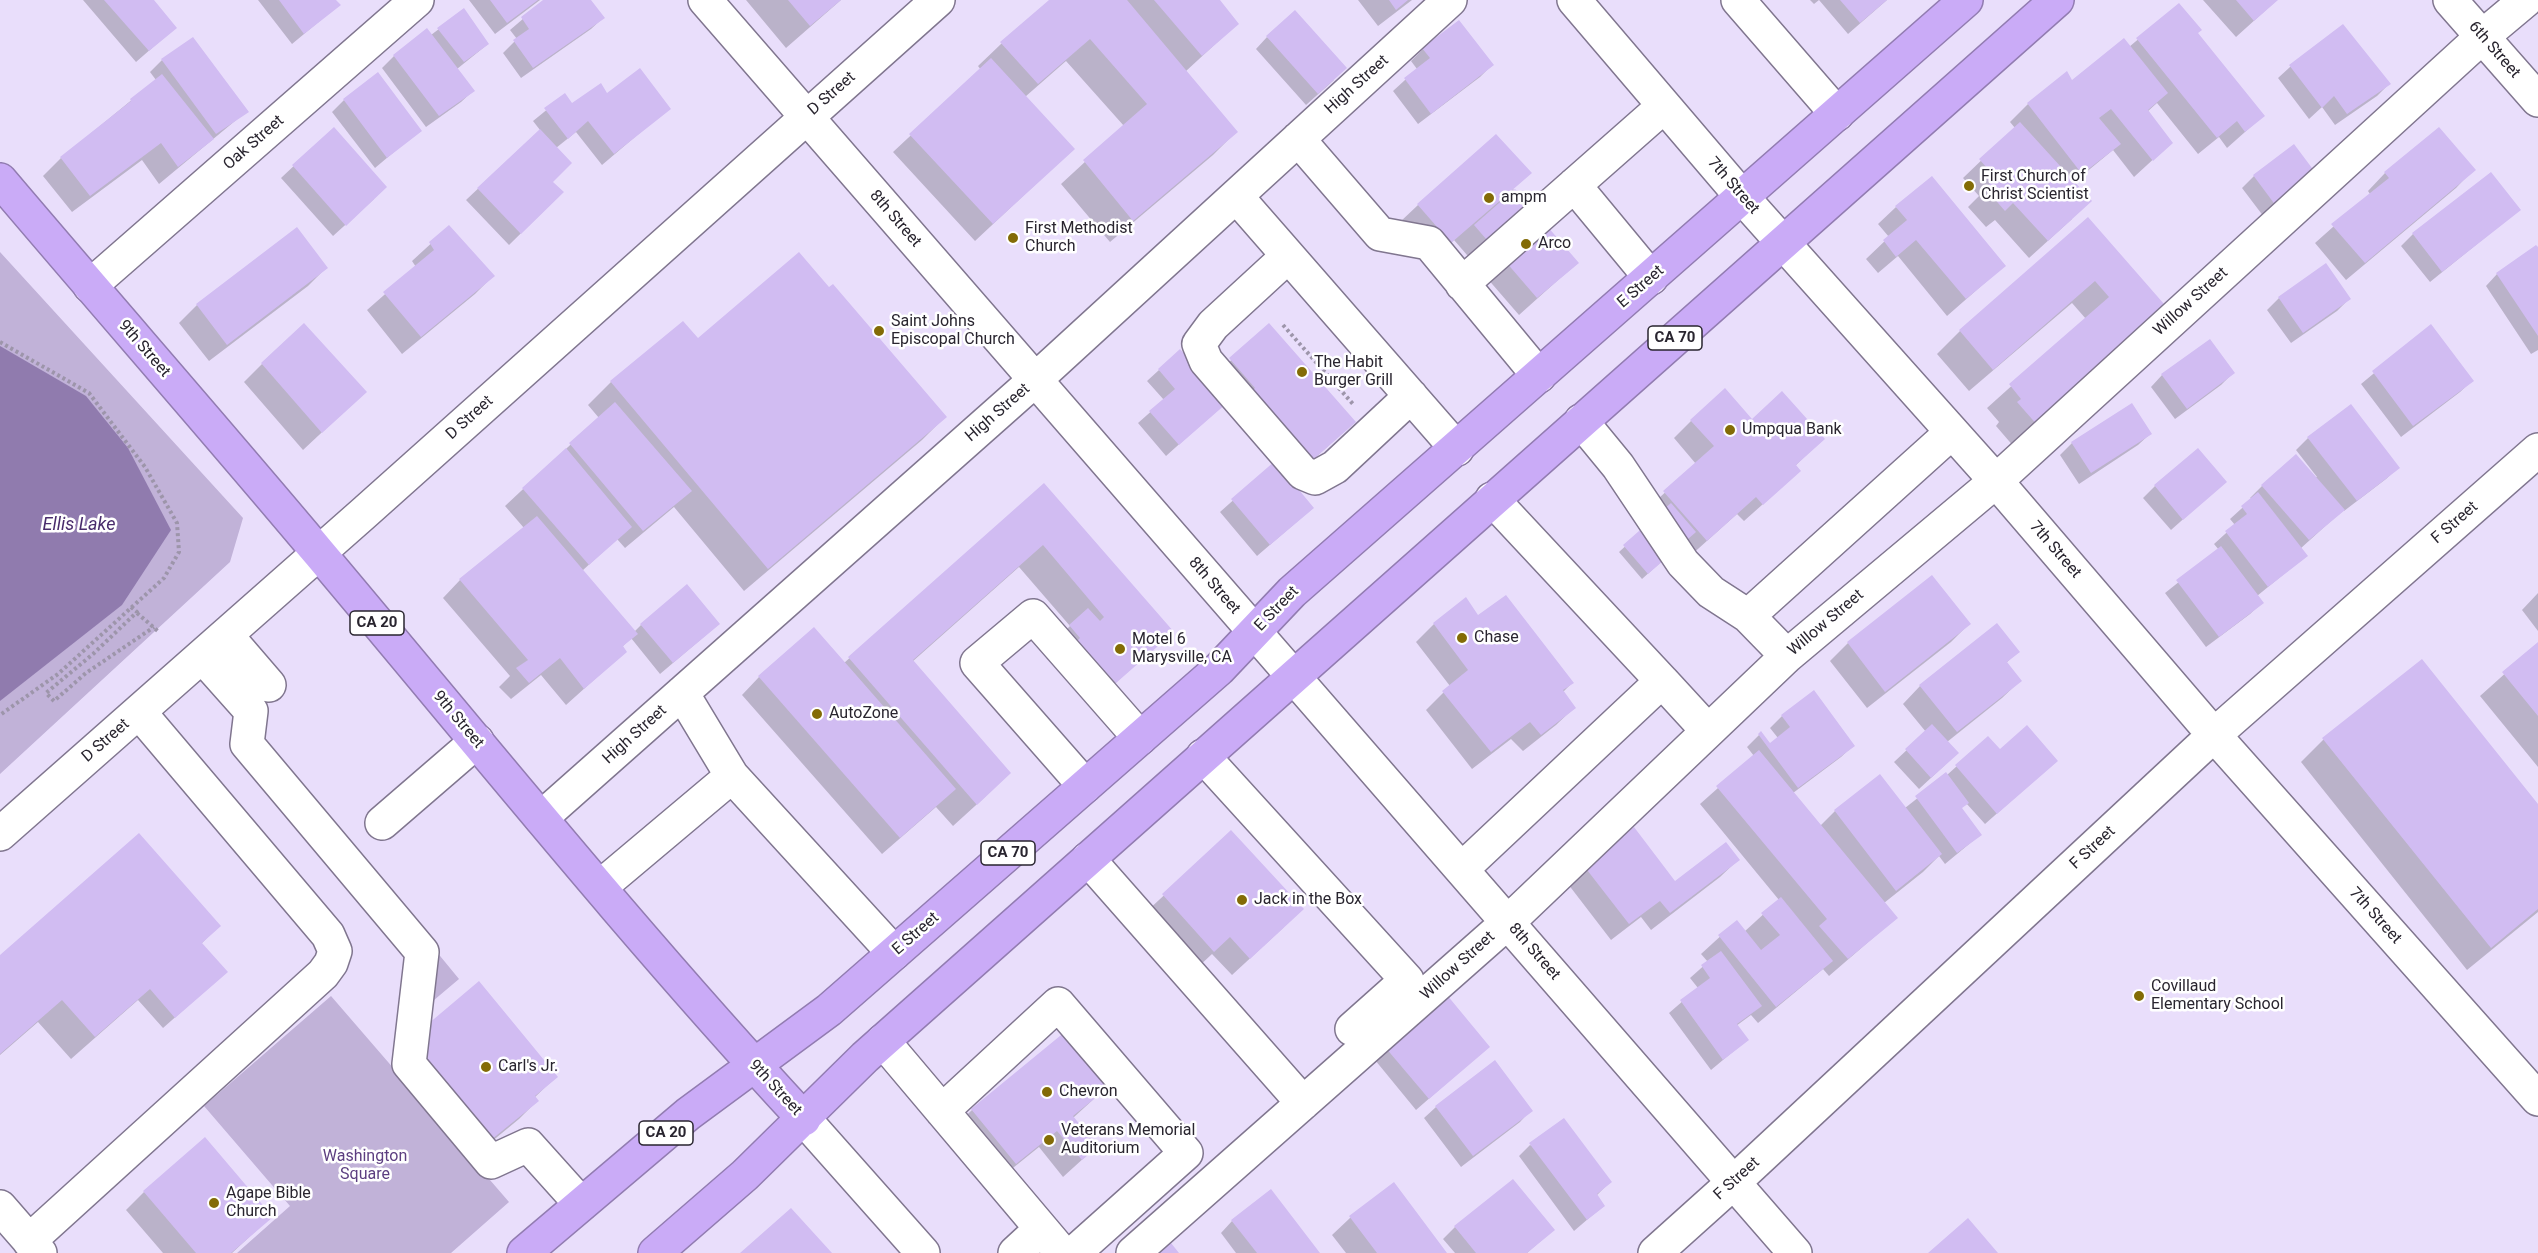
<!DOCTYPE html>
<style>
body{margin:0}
canvas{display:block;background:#e9defb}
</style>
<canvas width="2538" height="1253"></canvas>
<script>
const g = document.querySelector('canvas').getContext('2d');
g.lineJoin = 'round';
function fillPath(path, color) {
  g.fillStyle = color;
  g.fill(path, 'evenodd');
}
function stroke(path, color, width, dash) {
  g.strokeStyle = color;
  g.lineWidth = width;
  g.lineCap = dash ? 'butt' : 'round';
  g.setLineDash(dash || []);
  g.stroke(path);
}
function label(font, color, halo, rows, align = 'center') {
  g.font = font + ' Roboto,sans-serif';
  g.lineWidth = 5;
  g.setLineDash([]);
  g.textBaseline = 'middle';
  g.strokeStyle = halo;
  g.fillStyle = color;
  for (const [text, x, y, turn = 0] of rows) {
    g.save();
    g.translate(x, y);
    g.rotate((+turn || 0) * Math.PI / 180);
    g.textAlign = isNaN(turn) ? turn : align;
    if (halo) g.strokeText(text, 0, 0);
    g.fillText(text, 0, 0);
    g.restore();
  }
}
fillPath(new Path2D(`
 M 0,252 L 243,518 L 230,562 L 0,774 Z
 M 436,951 L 459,979 L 427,1006 Z
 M 331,996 L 509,1202 L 451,1253 L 237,1253 L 290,1206 L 204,1106 Z`), '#c1b2d8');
fillPath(new Path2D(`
 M 0,346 L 86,396 L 128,448 L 171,530 L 122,605 L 0,701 Z`), '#907bae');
fillPath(new Path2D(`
 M 83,0 L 152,0 L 175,28 L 136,62 Z
 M 258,0 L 334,0 L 339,5 L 292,44 Z
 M 469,0 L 540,0 L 495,34 Z
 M 545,0 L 589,0 L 603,18 L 591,29 L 521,78 L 503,53 L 517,39 L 510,30 Z
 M 746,0 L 841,0 L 786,48 Z
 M 1052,0 L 1220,0 L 1219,1 L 1237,24 L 1185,72 L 1236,132 L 1213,155 L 1110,242 L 1061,184 L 1124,126 L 1066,61 L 1025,97 L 1055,166 L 975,241 L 893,152 L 981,70 L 978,66 L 1001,44 Z
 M 1358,0 L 1412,0 L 1378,26 Z
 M 1810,0 L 1887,0 L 1848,34 L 1819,0 L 1814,4 Z
 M 2203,0 L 2277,0 L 2236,37 Z
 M 2179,5 L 2196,34 L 2263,116 L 2227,148 L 2219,137 L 2198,154 L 2157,103 L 2147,112 L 2171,143 L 2134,177 L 2113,150 L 2073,183 L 2072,219 L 2029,258 L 1995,220 L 1986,227 L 1968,207 L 1979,196 L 1963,178 L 2015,128 L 2010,122 L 2028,104 L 2066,74 L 2072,82 L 2129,47 Z
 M 464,10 L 488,44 L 457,69 L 473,91 L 461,102 L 426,127 L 382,68 L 394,56 L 431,35 Z
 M 2343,26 L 2389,84 L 2377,96 L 2335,125 L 2322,107 L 2309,119 L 2278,78 L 2290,67 Z
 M 1267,37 L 1334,80 L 1306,105 L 1256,49 Z
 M 1423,49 L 1492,65 L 1480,77 L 1418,124 L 1393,91 L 1417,69 L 1411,61 Z
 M 162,60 L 247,111 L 159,184 L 142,160 L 72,212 L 43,176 L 61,158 L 156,80 L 150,72 Z
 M 565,95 L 572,105 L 607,95 L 669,108 L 602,165 L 576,132 L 556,148 L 551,182 L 562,193 L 509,245 L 466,200 L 540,130 L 533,121 Z
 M 344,100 L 420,130 L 375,168 L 332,112 Z
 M 333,129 L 374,199 L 333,236 L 281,178 Z
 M 2473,170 L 2456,188 L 2346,280 L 2315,243 L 2370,194 L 2368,191 L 2385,173 Z
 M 2254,176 L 2319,180 L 2267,221 L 2242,188 Z
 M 1513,189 L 1577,263 L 1519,315 L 1454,240 L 1433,259 L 1400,222 L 1418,205 Z
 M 1896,207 L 2004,266 L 1947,316 L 1898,256 L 1878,273 L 1866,259 L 1889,237 L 1878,224 Z
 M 2519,210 L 2430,282 L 2401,246 L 2413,234 Z
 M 2088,219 L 2169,312 L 2015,448 L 1996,426 L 1999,422 L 1987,408 L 2086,319 L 2072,303 L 1969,391 L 1937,354 L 1960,331 Z
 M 449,227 L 493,276 L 475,294 L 402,354 L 367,310 L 416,267 L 412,261 Z
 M 2538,250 L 2538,350 L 2531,354 L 2486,286 L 2497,274 Z
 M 326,268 L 308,286 L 209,361 L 179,323 L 197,305 Z
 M 2279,298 L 2349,299 L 2337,311 L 2291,343 L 2267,310 Z
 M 683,323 L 698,340 L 945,417 L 922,440 L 744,591 L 674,507 L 625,548 L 617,539 L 582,571 L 634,632 L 641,625 L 706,635 L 660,674 L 631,638 L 622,647 L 625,652 L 566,705 L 541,675 L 511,699 L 499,687 L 510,676 L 443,598 L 460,580 L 524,528 L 505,506 L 599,418 L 588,405 L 611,382 Z
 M 1269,325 L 1336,439 L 1289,481 L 1300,519 L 1257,556 L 1220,512 L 1275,463 L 1213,377 Z
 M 2431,326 L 2472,381 L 2460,392 L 2401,437 L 2361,384 Z
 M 262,364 L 365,392 L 303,450 L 244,382 Z
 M 1159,370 L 1225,403 L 1166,456 L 1138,423 L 1164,400 L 1147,381 Z
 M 2233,373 L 2221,385 L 2175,419 L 2151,387 L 2162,375 Z
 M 1691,421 L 1752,421 L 1823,439 L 1795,466 L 1781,488 L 1744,521 L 1737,514 L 1689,557 L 1679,546 L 1642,579 L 1619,552 L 1655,519 L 1646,510 L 1696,464 L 1674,438 Z
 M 2150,434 L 2138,445 L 2079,484 L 2060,455 L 2072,443 Z
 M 2308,438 L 2398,468 L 2386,479 L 2344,511 L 2343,510 L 2300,549 L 2306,556 L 2257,596 L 2262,603 L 2250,614 L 2206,647 L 2165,593 L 2219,550 L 2214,544 L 2235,525 L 2230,519 L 2252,499 L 2250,498 L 2262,486 L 2317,477 L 2296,450 Z
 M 2225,482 L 2171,530 L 2143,498 L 2155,486 Z
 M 1043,486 L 1172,632 L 1092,704 L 1047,649 L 1070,626 L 1019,567 L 912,662 L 986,796 L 953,826 L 936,807 L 882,854 L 742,695 L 759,677 L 844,663 Z
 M 1932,577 L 1969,624 L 1951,642 L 1867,708 L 1830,661 L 1848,643 Z
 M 2538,593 L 2538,631 L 2522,610 Z
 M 1478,617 L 1572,683 L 1563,692 L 1574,708 L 1556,725 L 1523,751 L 1511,739 L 1472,769 L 1426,710 L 1450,686 L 1416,642 L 1434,624 Z
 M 2538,644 L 2538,767 L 2480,696 Z
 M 2018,652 L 2006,663 L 2020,681 L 2002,698 L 1947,742 L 1945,765 L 1919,789 L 1894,762 L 1926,732 L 1903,704 L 1920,686 Z
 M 1782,716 L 1853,746 L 1841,757 L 1793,793 L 1820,826 L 1835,811 L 1879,776 L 1905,808 L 1947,775 L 1988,738 L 2000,751 L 2044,772 L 1985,824 L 1966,803 L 1960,809 L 1980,835 L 1945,864 L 1939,856 L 1923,872 L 1884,903 L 1896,918 L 1829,976 L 1823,969 L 1758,1023 L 1751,1015 L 1736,1026 L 1747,1040 L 1711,1070 L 1669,1013 L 1698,988 L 1690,978 L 1708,962 L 1701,954 L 1736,922 L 1744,932 L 1779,900 L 1700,804 L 1754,756 L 1747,747 L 1761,733 L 1769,745 L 1778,738 L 1770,728 Z
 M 2324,739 L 2538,807 L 2538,912 L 2467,970 L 2301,762 Z
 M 1231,833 L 1284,927 L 1232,975 L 1212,954 L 1196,969 L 1145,913 Z
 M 1738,860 L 1720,877 L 1651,930 L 1641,917 L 1611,940 L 1568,884 L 1585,867 L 1675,884 Z
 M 219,926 L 201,944 L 214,983 L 163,1028 L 138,1000 L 71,1059 L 38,1022 L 0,1055 L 0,957 Z
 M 1447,997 L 1488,1047 L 1416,1110 L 1375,1060 Z
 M 398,1076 L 556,1077 L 534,1098 L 537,1101 L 519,1119 L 468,1161 Z
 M 1108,1086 L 1073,1118 L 1096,1147 L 1063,1177 L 1039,1147 L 998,1180 L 954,1127 L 972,1110 Z
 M 1436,1107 L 1531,1110 L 1520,1122 L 1461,1167 L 1424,1118 Z
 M 1530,1145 L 1610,1182 L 1596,1196 L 1603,1206 L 1574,1231 L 1519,1156 Z
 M 1393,1184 L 1445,1253 L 1346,1253 L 1332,1235 L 1350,1218 Z
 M 144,1192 L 271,1217 L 232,1253 L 163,1253 L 126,1210 Z
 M 1232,1221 L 1318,1253 L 1236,1253 L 1221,1233 Z
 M 1455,1227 L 1553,1230 L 1527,1253 L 1455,1253 L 1443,1239 Z`), '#0003');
fillPath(new Path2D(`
 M 104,0 L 154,0 L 177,28 L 149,51 Z
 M 279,0 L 336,0 L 341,5 L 304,34 Z
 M 490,0 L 538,0 L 507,23 Z
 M 543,0 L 591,0 L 605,18 L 533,68 L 513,40 L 529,29 L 521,17 Z
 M 788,0 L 841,0 L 810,26 Z
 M 1049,0 L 1127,0 L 1238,132 L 1133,221 L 1083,160 L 1147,104 L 1090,39 L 1038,84 L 1000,42 Z
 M 1154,0 L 1220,0 L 1239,24 L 1202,56 Z
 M 1389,0 L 1408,0 L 1396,10 Z
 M 1840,0 L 1887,0 L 1860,23 Z
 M 2236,0 L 2278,0 L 2254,21 Z
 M 2179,3 L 2202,30 L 2198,33 L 2265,116 L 2245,132 L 2237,121 L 2217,138 L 2136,38 Z
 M 464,8 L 489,44 L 464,62 L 437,28 Z
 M 1295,10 L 1347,68 L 1318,94 L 1266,36 Z
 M 1459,20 L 1494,65 L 1431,114 L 1404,78 L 1430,58 L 1422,48 Z
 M 2343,24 L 2391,84 L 2347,114 L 2334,96 L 2322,108 L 2289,65 Z
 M 427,28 L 475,91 L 439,116 L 393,55 Z
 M 193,37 L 249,112 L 216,134 L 161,59 Z
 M 2124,38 L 2168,93 L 2148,110 L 2173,143 L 2153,161 L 2111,109 L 2099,118 L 2121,144 L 2082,174 L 2027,103 L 2067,71 L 2072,80 Z
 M 991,58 L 1075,149 L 993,224 L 909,134 Z
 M 640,68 L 671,109 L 614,154 L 588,121 L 568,139 L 544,108 L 565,93 L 572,103 L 601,83 L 607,93 Z
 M 378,72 L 422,131 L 387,158 L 343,99 Z
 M 162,74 L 214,139 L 178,167 L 161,143 L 90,196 L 60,157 L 131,101 L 130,99 Z
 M 2020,122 L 2092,201 L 2048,241 L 2013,203 L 2005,211 L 1985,188 L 1996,178 L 1979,159 Z
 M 334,127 L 387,187 L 346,226 L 292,165 Z
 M 2439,127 L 2476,170 L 2365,263 L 2331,224 L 2389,178 L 2384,172 Z
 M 540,129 L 572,163 L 553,182 L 564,192 L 521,234 L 477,188 Z
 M 1496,134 L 1532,173 L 1451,243 L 1417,204 Z
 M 2294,144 L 2321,180 L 2279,210 L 2253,175 Z
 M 2491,172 L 2521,210 L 2442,272 L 2412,233 Z
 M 1932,176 L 2006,266 L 1966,299 L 1916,240 L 1896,257 L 1883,240 L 1907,220 L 1895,206 Z
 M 1515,189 L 1579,263 L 1537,298 L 1474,225 Z
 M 2088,217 L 2171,312 L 2039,427 L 2017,402 L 2021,399 L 2009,384 L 2109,297 L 2095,281 L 1993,370 L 1959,330 Z
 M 449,225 L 495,276 L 421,337 L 383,292 L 434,250 L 429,242 Z
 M 297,227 L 328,268 L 227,345 L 196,304 Z
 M 2536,245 L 2538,247 L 2538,336 L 2496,273 Z
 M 799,252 L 829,287 L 833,284 L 947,417 L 768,569 L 610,381 L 683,321 L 698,338 Z
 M 2326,263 L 2351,299 L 2303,333 L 2278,297 Z
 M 304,323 L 367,392 L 322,433 L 261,363 Z
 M 1269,323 L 1356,422 L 1308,464 L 1247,395 L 1255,388 L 1229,358 Z
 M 2431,324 L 2474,381 L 2413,426 L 2372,371 Z
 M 2210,339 L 2235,373 L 2187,409 L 2161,374 Z
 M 1180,349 L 1227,403 L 1179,445 L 1149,411 L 1175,389 L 1158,369 Z
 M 1725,388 L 1752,419 L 1782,391 L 1825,439 L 1796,465 L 1801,471 L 1763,505 L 1756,497 L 1707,541 L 1663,491 L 1714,446 L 1690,420 Z
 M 615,402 L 692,491 L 643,531 L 569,443 Z
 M 2132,403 L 2152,434 L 2091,473 L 2071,442 Z
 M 2351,404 L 2400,468 L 2357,501 L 2307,437 Z
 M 566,448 L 632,527 L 589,565 L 522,488 Z
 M 2198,448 L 2227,482 L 2183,520 L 2154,485 Z
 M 2296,454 L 2345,510 L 2309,540 L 2261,485 Z
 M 1275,461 L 1314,508 L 1270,545 L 1231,499 Z
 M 1044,483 L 1174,632 L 1116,683 L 1077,641 L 1080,638 L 1069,625 L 1088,608 L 1100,621 L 1104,617 L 1043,545 L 913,660 L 1011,773 L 977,805 L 848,657 Z
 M 2258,492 L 2308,556 L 2268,587 L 2225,531 L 2247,514 L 2241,506 Z
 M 1671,503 L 1696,532 L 1648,574 L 1623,545 Z
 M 537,516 L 638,634 L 623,646 L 627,652 L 584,689 L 560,658 L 529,683 L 516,668 L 528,660 L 459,579 Z
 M 2221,546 L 2264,603 L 2219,637 L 2176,580 Z
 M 1932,575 L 1971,624 L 1885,692 L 1847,642 Z
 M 687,584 L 720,624 L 673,663 L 640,624 Z
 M 1506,595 L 1574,683 L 1563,690 L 1576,708 L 1541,735 L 1530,722 L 1491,752 L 1442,691 L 1468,670 L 1433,623 L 1466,597 L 1478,615 Z
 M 1997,623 L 2020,652 L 2007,662 L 2022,681 L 1957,732 L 1919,685 Z
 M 814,627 L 956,789 L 900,838 L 758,676 Z
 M 2538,642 L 2538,716 L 2502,672 Z
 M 2422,659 L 2538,804 L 2538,909 L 2491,948 L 2322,738 Z
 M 1814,690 L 1855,746 L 1798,788 L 1758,734 L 1761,731 L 1770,743 L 1790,727 L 1781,715 Z
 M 1932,724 L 1959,753 L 1931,778 L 1905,749 Z
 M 2027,725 L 2058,761 L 1997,814 L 1955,765 L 1988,736 L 2000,749 Z
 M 1759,750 L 1898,918 L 1848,959 L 1819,926 L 1827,919 L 1716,786 Z
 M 1946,772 L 1969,803 L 1962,808 L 1982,835 L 1957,853 L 1915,796 Z
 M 1880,774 L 1942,854 L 1896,891 L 1834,810 Z
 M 1634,827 L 1675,881 L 1726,842 L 1740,860 L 1670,913 L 1660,901 L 1629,924 L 1584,866 Z
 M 1231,830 L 1304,909 L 1250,959 L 1230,937 L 1214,952 L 1162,894 Z
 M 139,833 L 221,926 L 202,943 L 228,972 L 175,1018 L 150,989 L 95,1037 L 62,1000 L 0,1054 L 0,955 Z
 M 1781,897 L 1833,961 L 1776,1007 L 1718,935 L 1737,920 L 1761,950 L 1780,935 L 1761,913 Z
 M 1721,951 L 1762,1006 L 1737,1024 L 1749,1040 L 1723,1060 L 1680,1000 L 1710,978 L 1701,965 Z
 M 479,981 L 558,1077 L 535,1096 L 539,1101 L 486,1144 L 415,1058 L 415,1035 Z
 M 1447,995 L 1490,1047 L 1429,1099 L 1385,1047 Z
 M 1066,1031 L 1110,1086 L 1073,1116 L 1098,1147 L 1082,1160 L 1057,1131 L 1016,1164 L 971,1109 Z
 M 1495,1060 L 1533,1111 L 1473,1156 L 1435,1106 Z
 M 1564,1118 L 1612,1182 L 1597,1194 L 1605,1206 L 1587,1220 L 1529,1143 Z
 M 205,1137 L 273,1217 L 231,1253 L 196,1253 L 143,1191 Z
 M 1513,1179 L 1555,1230 L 1527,1253 L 1476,1253 L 1454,1226 Z
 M 1394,1182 L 1447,1253 L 1377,1253 L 1349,1216 Z
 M 1271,1189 L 1320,1253 L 1257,1253 L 1231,1220 Z
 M 791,1208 L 832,1253 L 740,1253 Z
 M 1968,1218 L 1998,1253 L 1928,1253 Z
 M 1171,1243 L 1179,1253 L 1158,1253 Z`), '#d1bcf2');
const minor = new Path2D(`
 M 705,0 L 1795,1253
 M 1574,0 L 1743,198 L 1996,481 L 2214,735 L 2538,1099
 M 1738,0 L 1837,114
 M 2450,0 L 2538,100
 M 1298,139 L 1380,234 L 1429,243 L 1539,376
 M 1574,185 L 1651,278
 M 1236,196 L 1457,449
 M 1288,256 L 1213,325 L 1199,344 L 1206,361 L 1303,473 L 1315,478 L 1335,467 L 1411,396
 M 1462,284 L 1664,106
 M 90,286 L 417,0
 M 1581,421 L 1618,466 L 1683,563 L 1711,592 L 1748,616
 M 1492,499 L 1662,681
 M 226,635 L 269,685
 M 202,656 L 251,711 L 247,744 L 422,952 L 409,1064 L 491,1162 L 528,1145 L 581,1204
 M 1787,656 L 1748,616 L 1951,433
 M 682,693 L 732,776 L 894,953
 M 1203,756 L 1407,980 L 1352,1029
 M 1085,786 L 977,663 L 1033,616 L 1140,738
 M 541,818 L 1035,380 L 1450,0
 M 382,823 L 477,741
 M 0,834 L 364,513 L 938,0
 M 1088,859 L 1303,1103
 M 1462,869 L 1662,681 L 1708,731
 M 600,887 L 732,776
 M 883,1041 L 1062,1253
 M 942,1111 L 1058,1004 L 1186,1153 L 1074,1253
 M 804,1119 L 923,1253
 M 0,1207 L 40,1253
 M 29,1241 L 323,974 L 331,963 L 335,951 L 328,935 L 139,712
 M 1015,1253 L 1041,1229
 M 1133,1253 L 1508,922 L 1787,656 L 1996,481 L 2483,36 L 2526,0
 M 1655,1253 L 1734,1182 L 2214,735 L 2538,450`);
const highway = new Path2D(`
 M 0,180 C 106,305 214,428 319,553 C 479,743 635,937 804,1119
 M 524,1253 L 688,1114 L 829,1010 L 1219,669 L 1292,592 L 1966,0
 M 655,1253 L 745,1175 L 865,1057 L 2057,0`);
stroke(minor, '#80768f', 36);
stroke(highway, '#927cb1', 36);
stroke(new Path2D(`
 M 1283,325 L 1353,404
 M 0,342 L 89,393 L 145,467 L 177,523 L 179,552 L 164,578 L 58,674 L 0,715
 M 131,607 L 137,612 L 93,654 L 46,693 L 54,701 L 86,673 L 154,627
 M 137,613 L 159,632`), '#9d95aa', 4, [3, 3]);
stroke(minor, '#fff', 33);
stroke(highway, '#caabf7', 33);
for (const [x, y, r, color] of [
 [1969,186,6,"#836b06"],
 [1489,198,6,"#836b06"],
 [1013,238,6,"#836b06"],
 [1526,244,6,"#836b06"],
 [879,331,6,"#836b06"],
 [1302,372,6,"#836b06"],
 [1730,430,6,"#836b06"],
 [1462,638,6,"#836b06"],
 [1120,649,6,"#836b06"],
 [817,714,6,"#836b06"],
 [1242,900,6,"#836b06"],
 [2139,996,6,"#836b06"],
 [486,1067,6,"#836b06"],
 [1047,1092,6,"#836b06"],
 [1049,1140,6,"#836b06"],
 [214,1203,6,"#836b06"]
]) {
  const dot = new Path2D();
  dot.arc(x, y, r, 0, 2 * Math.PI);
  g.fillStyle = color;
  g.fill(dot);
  stroke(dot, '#fff', 2);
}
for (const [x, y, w] of [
 [1675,338,54],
 [377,623,54],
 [1008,853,54],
 [666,1133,54]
]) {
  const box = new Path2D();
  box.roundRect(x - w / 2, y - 12, w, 24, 4.5);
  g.fillStyle = '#fff';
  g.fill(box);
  stroke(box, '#29252f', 1.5);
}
label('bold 15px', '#29252f', null, [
 ["CA 70",1675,338],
 ["CA 20",377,623],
 ["CA 70",1008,853],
 ["CA 20",666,1133]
]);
label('16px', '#29252f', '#fff', [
 ["6th Street",2494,50,49],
 ["High Street",1357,85,-42],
 ["D Street",832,94,-41],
 ["Oak Street",254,143,-41],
 ["7th Street",1733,186,49],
 ["8th Street",895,219,49],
 ["E Street",1641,287,-41],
 ["Willow Street",2191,302,-42],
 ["9th Street",144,349,49],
 ["High Street",998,413,-41],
 ["D Street",470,418,-42],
 ["F Street",2455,523,-41],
 ["7th Street",2055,550,49],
 ["8th Street",1214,586,49],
 ["E Street",1277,609,-46],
 ["Willow Street",1826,623,-40],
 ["9th Street",458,720,50],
 ["High Street",635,735,-42],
 ["D Street",106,741,-41],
 ["F Street",2093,848,-43],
 ["7th Street",2375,916,48],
 ["E Street",916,934,-41],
 ["8th Street",1534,952,49],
 ["Willow Street",1458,966,-42],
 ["9th Street",775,1088,47],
 ["F Street",1737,1179,-42]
]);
label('16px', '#29252f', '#fff', [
 ["First Church of",1981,177],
 ["Christ Scientist",1981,195],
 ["ampm",1501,198],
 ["First Methodist",1025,229],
 ["Church",1025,247],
 ["Arco",1538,244],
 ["Saint Johns",891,322],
 ["Episcopal Church",891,340],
 ["The Habit",1314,363],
 ["Burger Grill",1314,381],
 ["Umpqua Bank",1742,430],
 ["Chase",1474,638],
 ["Motel 6",1132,640],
 ["Marysville, CA",1132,658],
 ["AutoZone",829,714],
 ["Jack in the Box",1254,900],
 ["Covillaud",2151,987],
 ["Elementary School",2151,1005],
 ["Carl's Jr.",498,1067],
 ["Chevron",1059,1092],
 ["Veterans Memorial",1061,1131],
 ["Auditorium",1061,1149],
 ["Agape Bible",226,1194],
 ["Church",226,1212]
], 'left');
label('16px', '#5c3e80', '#fff', [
 ["Washington",365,1157],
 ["Square",365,1175]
]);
label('italic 18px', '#492c6c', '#fff', [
 ["Ellis Lake",79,525]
]);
</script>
